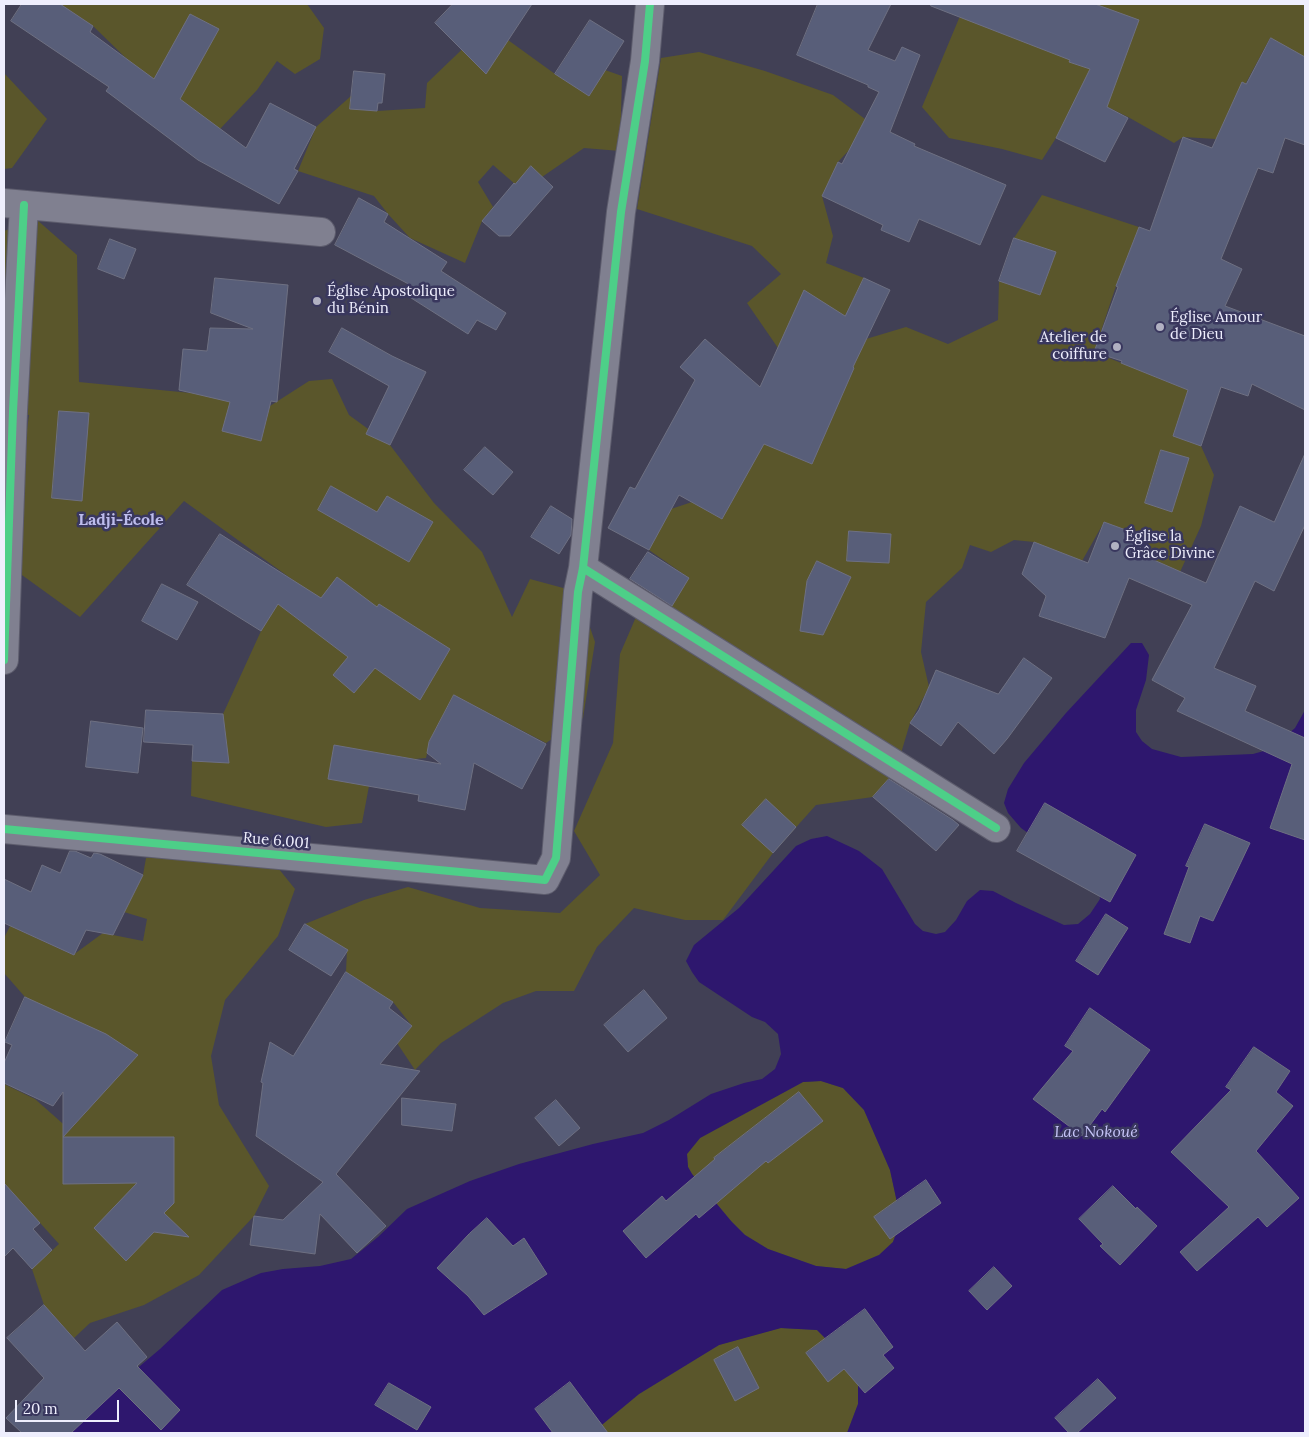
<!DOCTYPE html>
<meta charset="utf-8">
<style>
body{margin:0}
#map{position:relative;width:1309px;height:1437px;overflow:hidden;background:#414055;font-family:Lora,serif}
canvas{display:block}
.frame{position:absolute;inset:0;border:5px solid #eeeefd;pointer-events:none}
.scale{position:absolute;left:15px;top:1400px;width:104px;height:22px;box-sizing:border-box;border:2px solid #eeeefd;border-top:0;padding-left:6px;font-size:15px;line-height:18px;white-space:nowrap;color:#eeeefd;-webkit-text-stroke:4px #39375e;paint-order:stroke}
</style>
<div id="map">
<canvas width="1309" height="1437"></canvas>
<div class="frame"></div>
<div class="scale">20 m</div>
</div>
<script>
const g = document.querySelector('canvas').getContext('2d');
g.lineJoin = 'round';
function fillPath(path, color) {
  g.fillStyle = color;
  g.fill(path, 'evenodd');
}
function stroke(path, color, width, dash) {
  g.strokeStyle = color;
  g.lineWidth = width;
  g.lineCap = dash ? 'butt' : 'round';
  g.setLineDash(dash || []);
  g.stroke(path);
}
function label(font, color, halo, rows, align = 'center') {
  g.font = font + ' Lora,serif';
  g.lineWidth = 5;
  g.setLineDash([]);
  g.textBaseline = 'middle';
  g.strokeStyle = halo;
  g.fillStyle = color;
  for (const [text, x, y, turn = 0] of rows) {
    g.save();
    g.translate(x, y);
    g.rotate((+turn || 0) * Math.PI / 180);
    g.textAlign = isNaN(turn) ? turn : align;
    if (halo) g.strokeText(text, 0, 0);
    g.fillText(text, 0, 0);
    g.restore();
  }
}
fillPath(new Path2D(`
 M 60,4 L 307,4 L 324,28 L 320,59 L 295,74 L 277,61 L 257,90 L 220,129 L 129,61 L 93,26 Z
 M 965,4 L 1305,4 L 1305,57 L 1270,38 L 1216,139 L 1183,137 L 1174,143 L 1128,117 L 1079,93 L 1056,138 L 1042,160 L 1002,149 L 949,138 L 922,107 Z
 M 477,35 L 508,40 L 555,74 L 589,96 L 605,70 L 622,76 L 620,151 L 584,148 L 542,177 L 515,184 L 493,165 L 478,182 L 493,207 L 482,221 L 465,263 L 410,238 L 388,214 L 374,196 L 298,171 L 316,127 L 351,96 L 377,111 L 425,108 L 427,83 Z
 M 699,52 L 765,71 L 833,95 L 865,119 L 850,149 L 838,162 L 822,196 L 833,236 L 826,263 L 864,278 L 840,326 L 866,339 L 906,327 L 948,344 L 998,320 L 999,281 L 1040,295 L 1056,252 L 1014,238 L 1042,195 L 1139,227 L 1116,286 L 1094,352 L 1188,390 L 1173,436 L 1201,446 L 1214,475 L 1201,526 L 1180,572 L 1146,557 L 1145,537 L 1104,522 L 1082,561 L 1034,542 L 1014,540 L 991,552 L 970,545 L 962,568 L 926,602 L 921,652 L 929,687 L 910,723 L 896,770 L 873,797 L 816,805 L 773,853 L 723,920 L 685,920 L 634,908 L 597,947 L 574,991 L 536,991 L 503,1003 L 441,1043 L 415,1070 L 397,1043 L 412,1026 L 393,1002 L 346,972 L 347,950 L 305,924 L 364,900 L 408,887 L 480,908 L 560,913 L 600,875 L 574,831 L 613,743 L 620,654 L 645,596 L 668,611 L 689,578 L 649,550 L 671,509 L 692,502 L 722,519 L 764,443 L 812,464 L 854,368 L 825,355 L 815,364 L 778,348 L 747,303 L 781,274 L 752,246 L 637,209 L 661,58 Z
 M 4,73 L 47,119 L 12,168 L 4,169 Z
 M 36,219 L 77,255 L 79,382 L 211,395 L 230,402 L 223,431 L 261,441 L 270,406 L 309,381 L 332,379 L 349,415 L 390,445 L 434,503 L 482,552 L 512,617 L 530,579 L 578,592 L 595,642 L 583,718 L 546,743 L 454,695 L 430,740 L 426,758 L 414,759 L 334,745 L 329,779 L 369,786 L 362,823 L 326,827 L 191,796 L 192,761 L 229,763 L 223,714 L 261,631 L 293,580 L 184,501 L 80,617 L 15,570 L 20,480 L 29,415 L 4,413 L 4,231 Z
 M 202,848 L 266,853 L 295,889 L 278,936 L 225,1000 L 211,1056 L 219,1105 L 269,1186 L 254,1216 L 199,1275 L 144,1305 L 90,1323 L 74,1338 L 44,1305 L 32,1269 L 59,1244 L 15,1195 L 4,1186 L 4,1084 L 35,1099 L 70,1130 L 96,1101 L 62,1069 L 25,997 L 4,973 L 4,938 L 10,926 L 73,955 L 103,933 L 143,941 L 147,919 L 124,912 L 143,875 L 146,858 Z
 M 821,1081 L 843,1088 L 864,1110 L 890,1170 L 898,1207 L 899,1225 L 893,1242 L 879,1255 L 846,1269 L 816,1266 L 768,1249 L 745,1235 L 731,1221 L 692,1174 L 688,1167 L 687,1154 L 700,1138 L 803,1082 Z
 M 780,1328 L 817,1330 L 851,1364 L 858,1385 L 858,1404 L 847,1433 L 592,1433 L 639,1394 L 719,1345 Z`), '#5a562b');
fillPath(new Path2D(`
 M 1131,643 L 1142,643 L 1149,655 L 1146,680 L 1136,710 L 1136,732 L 1142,741 L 1152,749 L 1181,757 L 1253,754 L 1271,749 L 1295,728 L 1305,710 L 1305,1433 L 847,1433 L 858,1404 L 858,1385 L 851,1364 L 817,1330 L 781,1328 L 719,1345 L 639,1394 L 592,1433 L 58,1433 L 120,1383 L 160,1349 L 222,1290 L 261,1273 L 283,1269 L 320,1266 L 351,1259 L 378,1237 L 407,1209 L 470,1181 L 519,1164 L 593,1144 L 643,1133 L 669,1120 L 711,1094 L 744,1083 L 762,1079 L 775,1069 L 781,1054 L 778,1034 L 765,1022 L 752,1017 L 699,982 L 692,972 L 686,961 L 694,945 L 739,908 L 796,846 L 811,839 L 827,836 L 859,851 L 882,869 L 915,924 L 923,931 L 936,934 L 945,932 L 956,920 L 967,901 L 980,890 L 993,891 L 1016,903 L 1064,925 L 1078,924 L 1090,914 L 1100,899 L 1098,884 L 1021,828 L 1008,813 L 1004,803 L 1008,789 L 1024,763 L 1066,713 ZM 821,1081 L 843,1088 L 864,1110 L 890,1170 L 898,1207 L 899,1225 L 893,1242 L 879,1255 L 846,1269 L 816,1266 L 768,1249 L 745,1235 L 731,1221 L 692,1174 L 688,1167 L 687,1154 L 700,1138 L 803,1082 Z`), '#2e176e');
const building = new Path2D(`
 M 22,4 L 60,4 L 93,26 L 90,32 L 154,79 L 190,14 L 219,29 L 180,99 L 246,148 L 270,103 L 316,127 L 294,169 L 298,171 L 279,204 L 198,160 L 106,91 L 109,87 L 11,21 Z
 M 453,4 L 532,4 L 486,74 L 435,23 Z
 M 818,4 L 891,4 L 868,50 L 895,61 L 902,47 L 920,55 L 890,132 L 915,144 L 914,146 L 1006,185 L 980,245 L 919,219 L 909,242 L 881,230 L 883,225 L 822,196 L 838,162 L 842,164 L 879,92 L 868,87 L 868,85 L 797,55 Z
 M 931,4 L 1095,4 L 1139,20 L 1107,107 L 1128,118 L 1105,162 L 1056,138 L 1090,69 L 1069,62 L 1070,60 L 931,6 Z
 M 590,20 L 624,41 L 589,96 L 555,74 Z
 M 1271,38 L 1305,57 L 1305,145 L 1285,138 L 1273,173 L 1258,168 L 1221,259 L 1242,269 L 1225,306 L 1305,336 L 1305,410 L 1252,384 L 1248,396 L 1221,387 L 1201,446 L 1173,436 L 1188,390 L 1121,363 L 1122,361 L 1094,352 L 1118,287 L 1116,286 L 1139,227 L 1150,231 L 1183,137 L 1212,148 L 1242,82 L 1246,84 Z
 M 354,71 L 385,74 L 382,103 L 378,103 L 377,111 L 350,109 Z
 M 531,166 L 553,187 L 510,236 L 499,236 L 482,221 L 514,183 L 515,184 Z
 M 359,198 L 388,214 L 384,222 L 447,262 L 441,271 L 506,313 L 496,330 L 477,320 L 468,334 L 408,296 L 435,298 L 335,245 Z
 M 1014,238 L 1056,252 L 1040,295 L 999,281 Z
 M 110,239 L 136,249 L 124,279 L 98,269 Z
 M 215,278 L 288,285 L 277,402 L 271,401 L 261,441 L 222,431 L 230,402 L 179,390 L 183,349 L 207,351 L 210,328 L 253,329 L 211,313 Z
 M 864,278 L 890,290 L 853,367 L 854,368 L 812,464 L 764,444 L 722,519 L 679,495 L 649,550 L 608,528 L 630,487 L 635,489 L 695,380 L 680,367 L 705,339 L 760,387 L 804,290 L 845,316 Z
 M 342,328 L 392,356 L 426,372 L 390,445 L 366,434 L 389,386 L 329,352 Z
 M 59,411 L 89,413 L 82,501 L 52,498 Z
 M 485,447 L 513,472 L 493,495 L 464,470 Z
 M 1161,450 L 1189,458 L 1172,512 L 1145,503 Z
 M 1305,454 L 1305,525 L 1274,591 L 1255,581 L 1214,668 L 1256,686 L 1245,711 L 1305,738 L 1305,840 L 1270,828 L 1292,764 L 1177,711 L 1185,698 L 1152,680 L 1192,605 L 1129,578 L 1105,638 L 1039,616 L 1046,596 L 1022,574 L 1034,542 L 1088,563 L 1104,522 L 1145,537 L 1138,553 L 1206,583 L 1240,506 L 1274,522 Z
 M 331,486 L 377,512 L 387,496 L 433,522 L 409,562 L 318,510 Z
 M 551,506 L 572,519 L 571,535 L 559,554 L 531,537 Z
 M 849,531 L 891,534 L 889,563 L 847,561 Z
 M 220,534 L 321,598 L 337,577 L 377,607 L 379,604 L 450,649 L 420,700 L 375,668 L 354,693 L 333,675 L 348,657 L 278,604 L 261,631 L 187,585 Z
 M 648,552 L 689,578 L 672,606 L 630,579 Z
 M 817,561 L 851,577 L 823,635 L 800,631 L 807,581 Z
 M 162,584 L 198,602 L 177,640 L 142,621 Z
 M 1024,658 L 1052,678 L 1007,739 L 994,754 L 958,722 L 941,746 L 910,723 L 919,710 L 936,670 L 998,694 Z
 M 454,695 L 546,744 L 522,789 L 474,763 L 465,810 L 418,801 L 419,795 L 328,779 L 334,745 L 441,764 L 427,753 L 429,742 Z
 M 146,710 L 223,714 L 229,763 L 192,761 L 193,745 L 144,742 Z
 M 91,721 L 143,728 L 138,773 L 86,767 Z
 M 889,779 L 953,820 L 959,825 L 936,851 L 873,797 Z
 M 766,799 L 796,827 L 773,853 L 742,825 Z
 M 1045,803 L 1136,855 L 1110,902 L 1017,851 Z
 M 1205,824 L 1250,843 L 1213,921 L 1200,916 L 1190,943 L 1164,934 L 1189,867 L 1186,866 Z
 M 70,851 L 75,851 L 91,858 L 94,853 L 100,854 L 143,875 L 113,935 L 86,930 L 74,955 L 4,923 L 4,879 L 31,892 L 42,865 L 60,873 Z
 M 1106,914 L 1128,928 L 1098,975 L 1076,961 Z
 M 305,924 L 348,950 L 331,976 L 289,950 Z
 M 346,972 L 393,1002 L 389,1008 L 412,1026 L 380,1064 L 420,1071 L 336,1174 L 386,1226 L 357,1253 L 320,1214 L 315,1254 L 250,1245 L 254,1216 L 283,1220 L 323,1182 L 256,1136 L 263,1083 L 261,1082 L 270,1042 L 293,1056 Z
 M 644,990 L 667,1018 L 628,1052 L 604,1025 Z
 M 25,997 L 106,1034 L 138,1055 L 63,1137 L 174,1137 L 174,1203 L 164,1213 L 189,1237 L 154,1232 L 126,1261 L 94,1228 L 137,1183 L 63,1184 L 63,1092 L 53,1106 L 4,1083 L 4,1063 L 12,1045 L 5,1042 Z
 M 1090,1008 L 1150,1050 L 1105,1112 L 1102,1109 L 1082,1136 L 1033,1099 L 1073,1051 L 1065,1046 Z
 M 1254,1047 L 1290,1071 L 1276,1092 L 1293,1106 L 1256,1151 L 1299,1198 L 1267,1227 L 1258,1217 L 1197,1271 L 1180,1252 L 1229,1207 L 1171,1152 L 1231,1090 L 1226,1087 Z
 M 799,1092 L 823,1121 L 768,1163 L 766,1161 L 699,1218 L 696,1214 L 646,1258 L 623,1231 L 662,1196 L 666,1201 L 715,1159 L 714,1158 Z
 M 402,1098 L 456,1104 L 452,1131 L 402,1125 Z
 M 556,1100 L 580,1128 L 559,1146 L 535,1118 Z
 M 926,1180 L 941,1203 L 890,1239 L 874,1217 Z
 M 4,1183 L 40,1223 L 33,1229 L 52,1250 L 32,1269 L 13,1248 L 4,1257 Z
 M 1113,1186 L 1136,1209 L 1137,1207 L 1157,1226 L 1120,1265 L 1100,1246 L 1103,1244 L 1079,1219 Z
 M 487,1218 L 513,1246 L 524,1238 L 547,1274 L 484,1315 L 468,1296 L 437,1268 L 469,1234 Z
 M 994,1267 L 1012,1286 L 987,1310 L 969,1291 Z
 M 44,1305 L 85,1351 L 117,1322 L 147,1357 L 137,1366 L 180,1410 L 161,1430 L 119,1388 L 71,1433 L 22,1433 L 6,1418 L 44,1378 L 7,1338 Z
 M 865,1309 L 893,1347 L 883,1355 L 894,1368 L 865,1393 L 844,1369 L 828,1382 L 806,1353 Z
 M 738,1347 L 759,1388 L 735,1401 L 714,1360 Z
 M 1098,1379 L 1116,1398 L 1077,1433 L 1069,1433 L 1055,1418 Z
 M 570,1382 L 608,1433 L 553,1433 L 535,1409 Z
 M 389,1383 L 431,1407 L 417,1430 L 375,1405 Z`);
fillPath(building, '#585e79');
stroke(building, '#6e7082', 1);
const street = new Path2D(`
 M 4,203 L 321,232
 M 583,568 L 996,828
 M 4,660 L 13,411 L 24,205
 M 4,829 L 545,880 L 556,858 L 578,592 L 583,568 L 621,212 L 645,61 L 650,4`);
stroke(street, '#5d5c6d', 30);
stroke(street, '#808090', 28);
stroke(new Path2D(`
 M 583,568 L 996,828
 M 4,660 L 13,411 L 24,205
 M 4,829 L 545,880 L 556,858 L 578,592 L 583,568 L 621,212 L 645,61 L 650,4`), '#4dcf88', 8);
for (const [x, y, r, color] of [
 [317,301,5,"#b1b1c2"],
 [1160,327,5,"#b1b1c2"],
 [1117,347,5,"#b1b1c2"],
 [1115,546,5,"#b1b1c2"]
]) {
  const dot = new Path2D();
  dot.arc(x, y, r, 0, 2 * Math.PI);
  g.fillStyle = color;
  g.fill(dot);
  stroke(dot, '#39375e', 2);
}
label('15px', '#eeeefd', '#39375e', [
 ["Église Apostolique",327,292],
 ["du Bénin",327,309],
 ["Église Amour",1170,318],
 ["de Dieu",1170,335],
 ["Atelier de",1107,338,"right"],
 ["coiffure",1107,355,"right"],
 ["Église la",1125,537],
 ["Grâce Divine",1125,554]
], 'left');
label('15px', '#eeeefd', '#39375e', [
 ["Rue 6.001",276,841,5]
]);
label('bold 16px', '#bdbcec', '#39375e', [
 ["Ladji-École",121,520]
]);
label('italic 16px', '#c5c4f7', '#39375e', [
 ["Lac Nokoué",1096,1132]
]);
</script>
